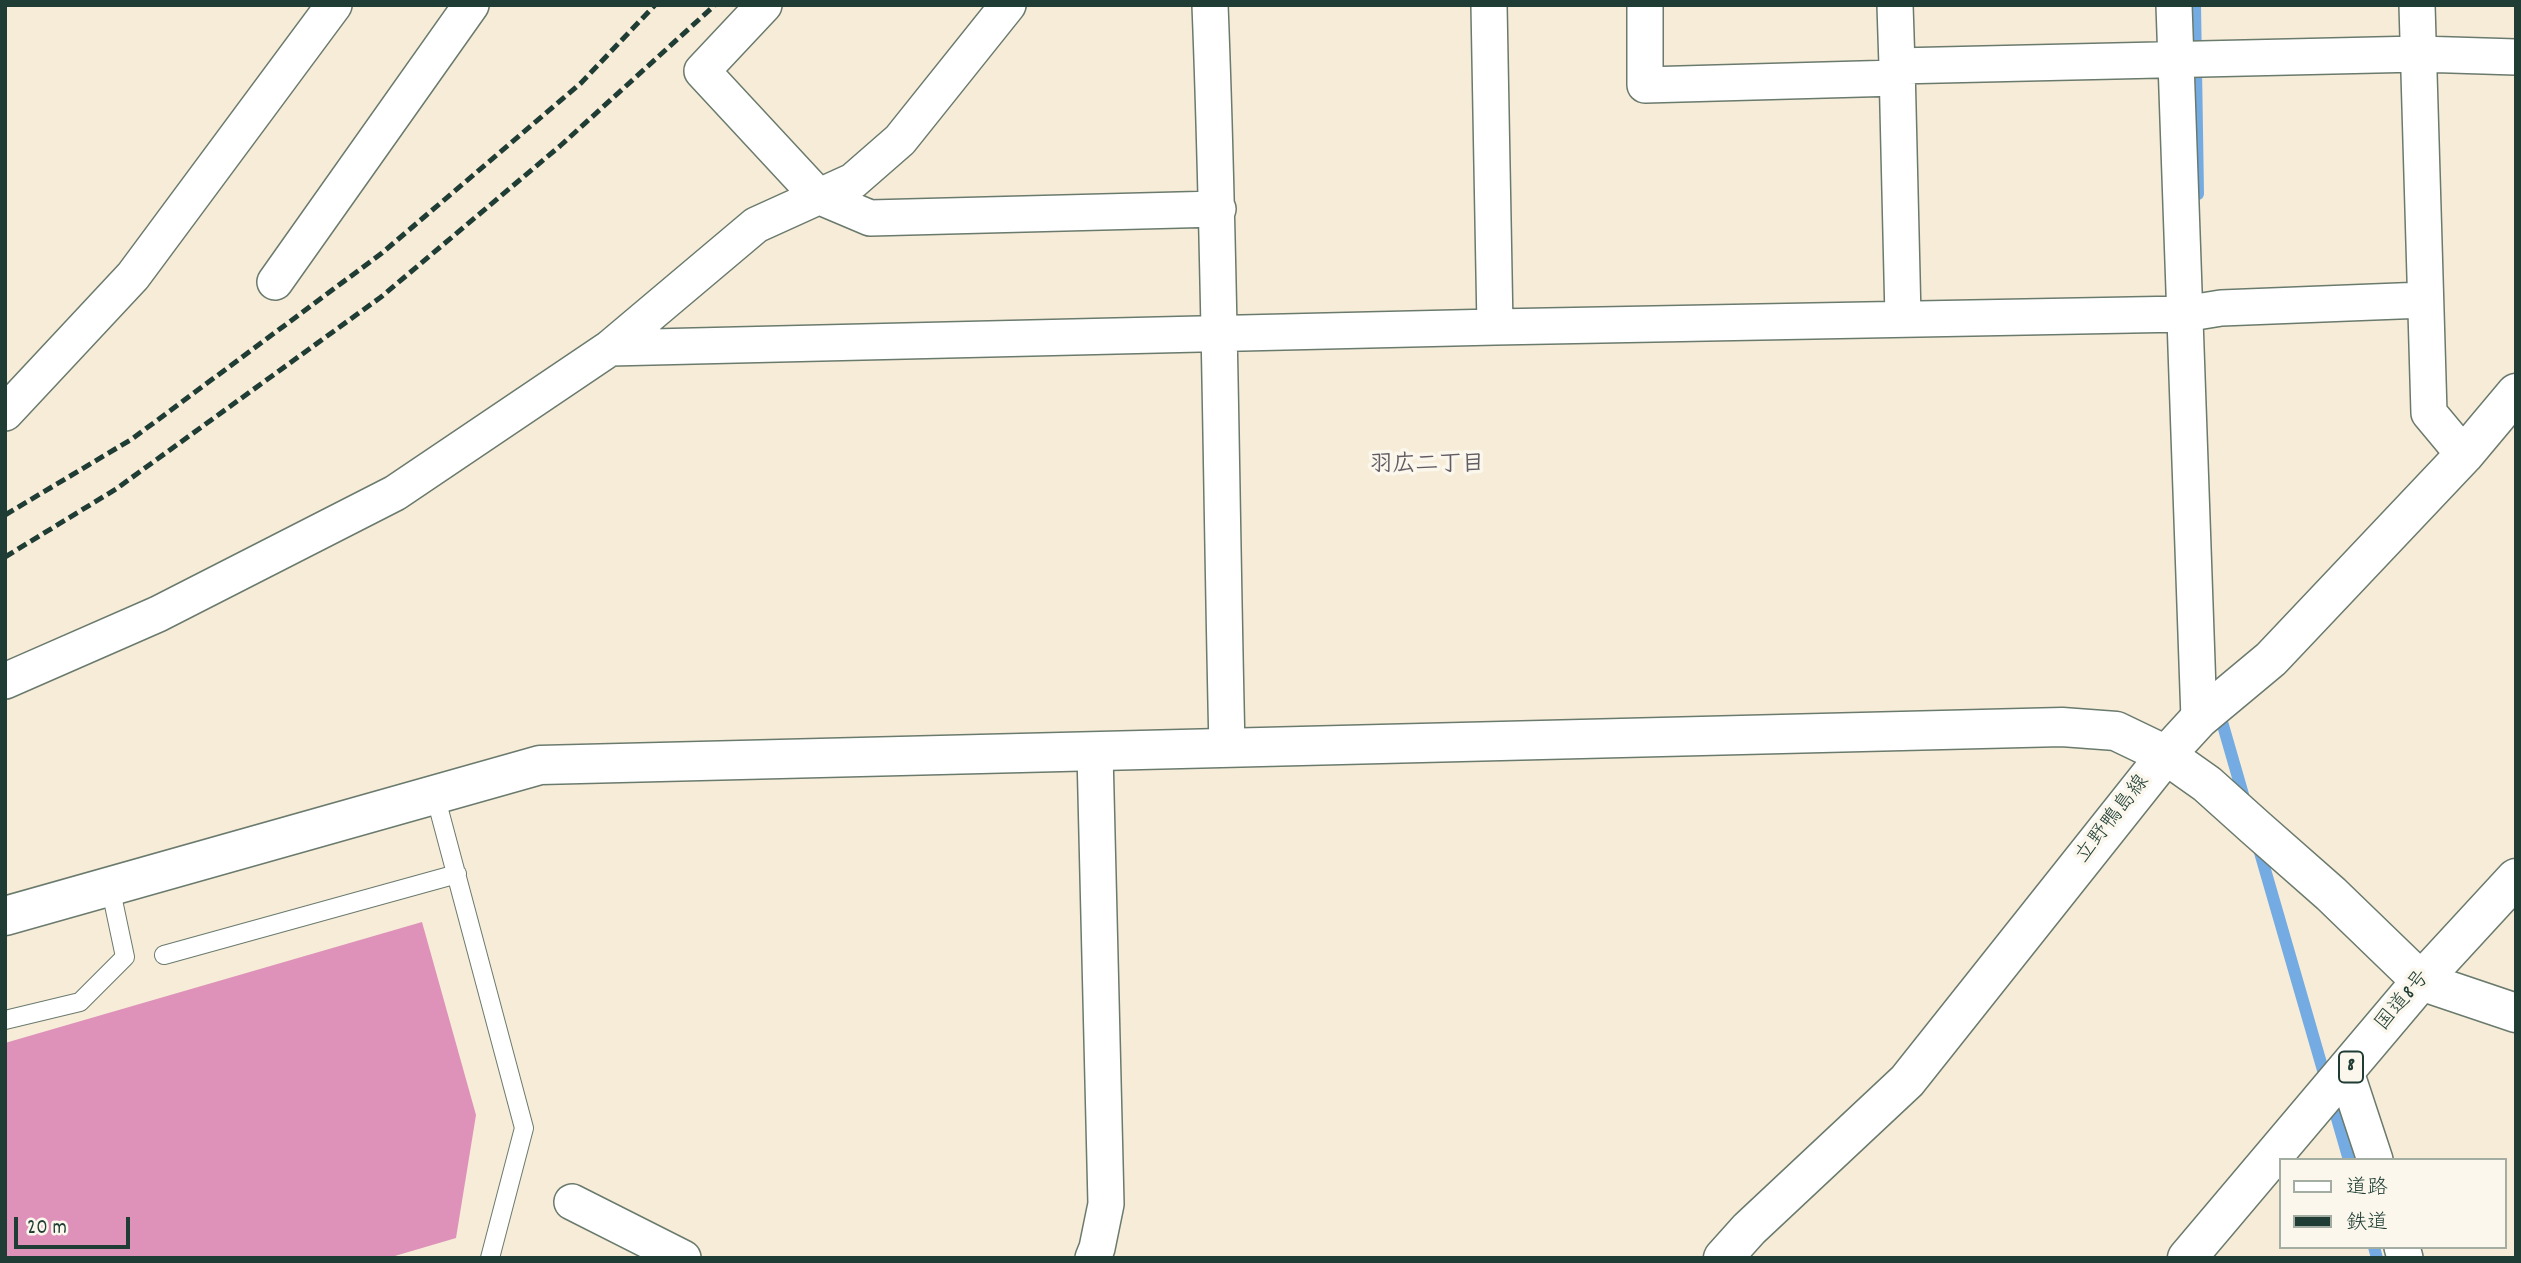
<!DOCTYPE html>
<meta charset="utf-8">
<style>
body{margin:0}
#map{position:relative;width:2521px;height:1263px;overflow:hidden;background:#f6ecd8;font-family:Dekko,"Klee One",sans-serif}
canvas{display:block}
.frame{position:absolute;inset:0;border:7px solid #1f3d34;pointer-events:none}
.legend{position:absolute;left:2279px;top:1158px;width:228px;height:91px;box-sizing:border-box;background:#fbf7ec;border:2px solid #a3ada2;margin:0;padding:9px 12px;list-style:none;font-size:21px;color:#1f3d34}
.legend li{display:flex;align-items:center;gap:14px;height:35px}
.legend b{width:35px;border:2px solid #a3ada2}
.scale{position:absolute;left:14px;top:1217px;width:116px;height:32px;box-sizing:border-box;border:4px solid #1f3d34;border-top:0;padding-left:9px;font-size:21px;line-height:24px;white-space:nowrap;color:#1f3d34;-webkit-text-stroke:5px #fbf7ec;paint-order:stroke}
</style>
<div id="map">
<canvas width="2521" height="1263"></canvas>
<div class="frame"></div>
<ul class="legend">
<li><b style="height:9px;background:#fff"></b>道路</li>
<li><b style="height:9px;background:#1f3d34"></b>鉄道</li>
</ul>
<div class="scale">20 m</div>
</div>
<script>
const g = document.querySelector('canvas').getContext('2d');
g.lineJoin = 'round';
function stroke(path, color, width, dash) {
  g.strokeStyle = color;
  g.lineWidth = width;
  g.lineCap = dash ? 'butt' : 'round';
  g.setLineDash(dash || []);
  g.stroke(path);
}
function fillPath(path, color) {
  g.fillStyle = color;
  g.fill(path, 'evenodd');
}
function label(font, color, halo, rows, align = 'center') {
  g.font = font + ' Dekko,"Klee One",sans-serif';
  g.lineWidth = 7;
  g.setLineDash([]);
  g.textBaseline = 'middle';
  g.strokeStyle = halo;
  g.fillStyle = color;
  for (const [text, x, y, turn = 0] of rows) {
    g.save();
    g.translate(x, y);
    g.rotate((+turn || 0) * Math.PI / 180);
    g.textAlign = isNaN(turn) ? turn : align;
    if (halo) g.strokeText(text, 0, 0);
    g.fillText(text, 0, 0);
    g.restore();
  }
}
stroke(new Path2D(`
 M 2195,5 L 2198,194
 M 2218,708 L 2246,805
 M 2257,842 L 2349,1160
 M 2374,1247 L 2377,1258`), '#74abe2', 12);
fillPath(new Path2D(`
 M 422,922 L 476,1115 L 456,1238 L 388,1258 L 5,1258 L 5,1043 Z`), '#de92ba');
const lane = new Path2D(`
 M 435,795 L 524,1128 L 490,1258
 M 164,955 L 457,874
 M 5,1020 L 80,1002 L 125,957 L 110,886`);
const street = new Path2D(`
 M 764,5 L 702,71 L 818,196 L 870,218 L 1218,209
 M 1210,5 C 1220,252 1221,499 1227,747
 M 1489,5 L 1495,327
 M 1645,5 L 1645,85 L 1897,78
 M 1895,5 L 1897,66
 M 2174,5 L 2199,719
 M 2417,5 L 2429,413 L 2464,455
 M 275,282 L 471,5
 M 1903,318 L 1897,66 L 2419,54 L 2516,57
 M 610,348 L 1495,327 L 2184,314 L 2221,308 L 2424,300
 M 5,413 L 133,276 L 334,5
 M 5,681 L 158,614 L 395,493 L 610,348 L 756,225 L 853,181 L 900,140 L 1008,5
 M 2346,1072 L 2375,1160
 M 572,1202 L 683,1258
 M 2402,1247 L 2405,1258
 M 1093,1258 L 1097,1248 L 1106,1204 L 1095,753`);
const secondary = new Path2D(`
 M 5,916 L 540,765 L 2062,727 L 2116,731 L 2166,755 L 2207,784 L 2256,828 L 2331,894 L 2421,981 L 2516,1013
 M 1723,1258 L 1749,1229 L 1907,1081 L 2166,755 L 2199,719 L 2271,659 L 2464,455 L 2516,393`);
const highway = new Path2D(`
 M 2187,1258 L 2421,981 L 2516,878`);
stroke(lane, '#6a7a6d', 20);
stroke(street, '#6a7a6d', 38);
stroke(secondary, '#6a7a6d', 41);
stroke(highway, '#6a7a6d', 41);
stroke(lane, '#fff', 18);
stroke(street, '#fff', 35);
stroke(secondary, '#fff', 38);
stroke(highway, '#fff', 38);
stroke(new Path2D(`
 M 5,515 L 132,439 L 382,253 L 581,83 L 655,5
 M 5,557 L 116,489 L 381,297 L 560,146 L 715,5`), '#1f3d34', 5, [10, 5]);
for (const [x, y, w] of [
 [2351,1067,24]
]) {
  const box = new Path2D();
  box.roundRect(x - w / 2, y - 15.5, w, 31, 5);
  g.fillStyle = '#fbf7ec';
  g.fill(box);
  stroke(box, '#1f3d34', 2);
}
label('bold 19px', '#1f3d34', null, [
 ["8",2351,1067]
]);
label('21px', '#1f3d34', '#fbf7ec', [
 ["立野鴨島線",2114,820,-52],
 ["国道8号",2404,1002,-50]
]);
label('bold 23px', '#625b63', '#fbf7ec', [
 ["羽広二丁目",1427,467]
]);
</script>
